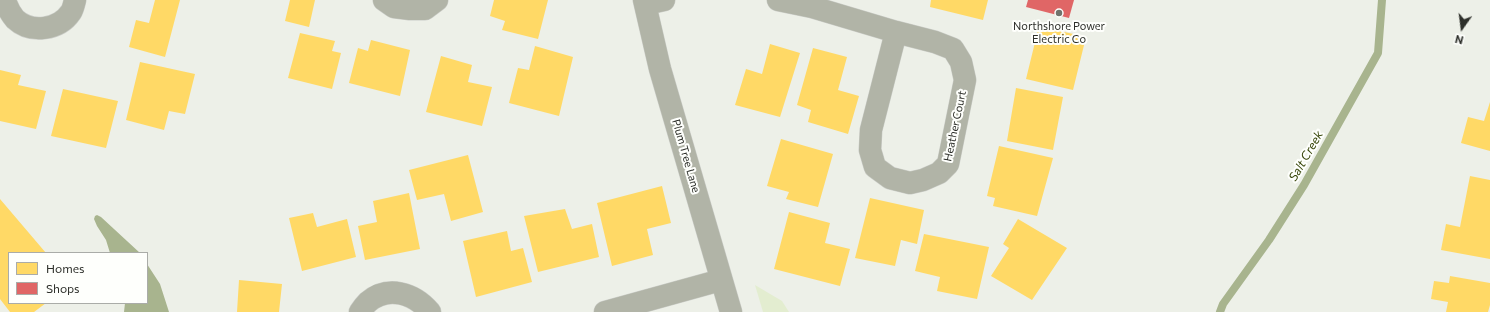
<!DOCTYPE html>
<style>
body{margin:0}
#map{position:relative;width:1490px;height:312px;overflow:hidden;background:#edf0e8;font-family:Commissioner,sans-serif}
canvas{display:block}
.legend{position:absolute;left:8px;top:252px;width:140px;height:52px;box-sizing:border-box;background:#fefffc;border:1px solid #aaaca8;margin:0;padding:5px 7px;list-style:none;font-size:12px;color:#2d2f2a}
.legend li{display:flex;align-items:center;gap:8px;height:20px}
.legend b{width:20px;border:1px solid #aaaca8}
.north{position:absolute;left:1442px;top:8px;width:40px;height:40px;-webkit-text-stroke:3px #fefffc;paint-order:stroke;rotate:194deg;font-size:11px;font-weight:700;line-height:16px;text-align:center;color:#2d2f2a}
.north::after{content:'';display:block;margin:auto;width:14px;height:18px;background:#2d2f2a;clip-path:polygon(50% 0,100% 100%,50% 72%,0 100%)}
</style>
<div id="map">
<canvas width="1490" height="312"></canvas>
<ul class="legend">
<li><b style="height:11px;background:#ffd966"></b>Homes</li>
<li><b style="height:11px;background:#e06666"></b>Shops</li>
</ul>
<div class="north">N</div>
</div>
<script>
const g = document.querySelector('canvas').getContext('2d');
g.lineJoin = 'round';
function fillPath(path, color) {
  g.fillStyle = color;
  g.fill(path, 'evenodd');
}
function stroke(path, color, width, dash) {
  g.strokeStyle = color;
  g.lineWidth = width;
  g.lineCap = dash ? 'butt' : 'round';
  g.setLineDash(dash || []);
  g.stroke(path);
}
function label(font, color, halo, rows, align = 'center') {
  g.font = font + ' Commissioner,sans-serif';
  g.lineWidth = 4;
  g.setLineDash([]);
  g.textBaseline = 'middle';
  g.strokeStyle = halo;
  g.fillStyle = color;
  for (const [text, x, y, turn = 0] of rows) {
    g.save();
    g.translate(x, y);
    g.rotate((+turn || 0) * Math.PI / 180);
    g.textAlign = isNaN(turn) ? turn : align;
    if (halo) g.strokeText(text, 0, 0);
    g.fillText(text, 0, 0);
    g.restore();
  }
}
fillPath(new Path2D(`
 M 755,285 L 782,301 L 789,312 L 763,312 Z`), '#e3edd0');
fillPath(new Path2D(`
 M 97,215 L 101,217 L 140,253 L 110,253 L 106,240 L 97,226 L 94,219 L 95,216 Z
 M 147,264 L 160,284 L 169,312 L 124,312 L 125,303 L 147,303 Z`), '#a8b48e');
fillPath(new Path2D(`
 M 155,0 L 180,0 L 165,57 L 129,47 L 136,20 L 149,23 Z
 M 290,0 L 315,0 L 309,27 L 285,21 Z
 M 494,0 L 548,0 L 538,39 L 502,30 L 505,21 L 490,16 Z
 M 931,0 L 988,0 L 983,20 L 930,7 Z
 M 1039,26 L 1086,37 L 1073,90 L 1026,79 Z
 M 300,33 L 335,41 L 332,51 L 341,53 L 332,89 L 288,78 Z
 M 371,40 L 410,50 L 400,96 L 349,83 L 358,48 L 368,51 Z
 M 770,44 L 800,53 L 780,117 L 735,105 L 746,69 L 762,74 Z
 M 535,46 L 573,57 L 559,116 L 509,103 L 518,68 L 529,70 Z
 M 813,48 L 847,57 L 838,90 L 859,96 L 848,134 L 808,122 L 811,110 L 797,105 Z
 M 441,56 L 472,65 L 468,82 L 492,87 L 482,126 L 426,112 Z
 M 140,62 L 195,74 L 185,114 L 169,111 L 164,130 L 126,120 Z
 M 0,70 L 21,75 L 18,85 L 46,91 L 36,129 L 0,121 Z
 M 1016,88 L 1063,97 L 1053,150 L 1007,141 Z
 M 63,89 L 118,101 L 106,148 L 51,136 Z
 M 1490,102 L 1490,151 L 1461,143 L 1468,117 L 1484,121 Z
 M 781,139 L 833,154 L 818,207 L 786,199 L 789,192 L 767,186 Z
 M 999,146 L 1053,158 L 1037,216 L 993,206 L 995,198 L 987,196 Z
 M 468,155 L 483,212 L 451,221 L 444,194 L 417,200 L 409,170 Z
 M 1470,176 L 1490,180 L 1490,259 L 1441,250 L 1446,224 L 1460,227 Z
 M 662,186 L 671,223 L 647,229 L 653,255 L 612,266 L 597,203 Z
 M 409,193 L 420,249 L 365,260 L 358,226 L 377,222 L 373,201 Z
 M 870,198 L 924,210 L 917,244 L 901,240 L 895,266 L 855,258 Z
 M 0,199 L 46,253 L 9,253 L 9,303 L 46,303 L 34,312 L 10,312 L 0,299 Z
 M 565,209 L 572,229 L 592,224 L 599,257 L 538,272 L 524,216 Z
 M 789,212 L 830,223 L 825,243 L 850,249 L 840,286 L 774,269 Z
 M 313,213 L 317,227 L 347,219 L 356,257 L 302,271 L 289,218 Z
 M 1018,219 L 1067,248 L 1032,300 L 991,276 L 1009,248 L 1003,244 Z
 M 507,231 L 511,251 L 523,248 L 532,282 L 476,297 L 463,241 Z
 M 924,234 L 989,247 L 977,299 L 937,291 L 940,277 L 915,271 Z
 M 1450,276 L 1490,283 L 1490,305 L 1488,312 L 1446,312 L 1448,302 L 1431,299 L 1434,281 L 1449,283 Z
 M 239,280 L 282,284 L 279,312 L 237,312 Z`), '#ffd966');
fillPath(new Path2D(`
 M 1028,0 L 1074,0 L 1069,18 L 1026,7 Z`), '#e06666');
stroke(new Path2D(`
 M 1220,312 L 1223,304 L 1269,240 L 1304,185 L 1378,53 L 1382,0`), '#a8b48e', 8);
const street = new Path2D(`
 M 5,0 C 7,7 10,13 15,19 C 31,34 59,30 71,12 C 73,9 74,4 75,0
 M 384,0 L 394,7 L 410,9 L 425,9 L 437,0
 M 644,0 L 660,69 L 731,312
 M 778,0 L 812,7 L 896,32 L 935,42 L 953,49 L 961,62 L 965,80 L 948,164 L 939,173 L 923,180 L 910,183 L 890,178 L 875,167 L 870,150 L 871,130 L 896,32
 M 646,4 L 664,0
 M 360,312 C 362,309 365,305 368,302 C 388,285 414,293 430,312
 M 605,312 L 721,280`);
stroke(street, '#caccc7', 23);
stroke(street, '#b1b4a7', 22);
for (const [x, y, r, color] of [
 [1059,13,4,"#70736c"]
]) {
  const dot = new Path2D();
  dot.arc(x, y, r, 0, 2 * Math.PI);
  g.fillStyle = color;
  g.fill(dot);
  stroke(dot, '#fefffc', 1.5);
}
label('11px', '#2d2f2a', '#fefffc', [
 ["Northshore Power",1059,26],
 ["Electric Co",1059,39]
]);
label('11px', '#2d2f2a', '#fefffc', [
 ["Heather Court",955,126,-78],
 ["Plum Tree Lane",686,156,74]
]);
label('italic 12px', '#364508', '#fefffc', [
 ["Salt Creek",1306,156,-60]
]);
</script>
